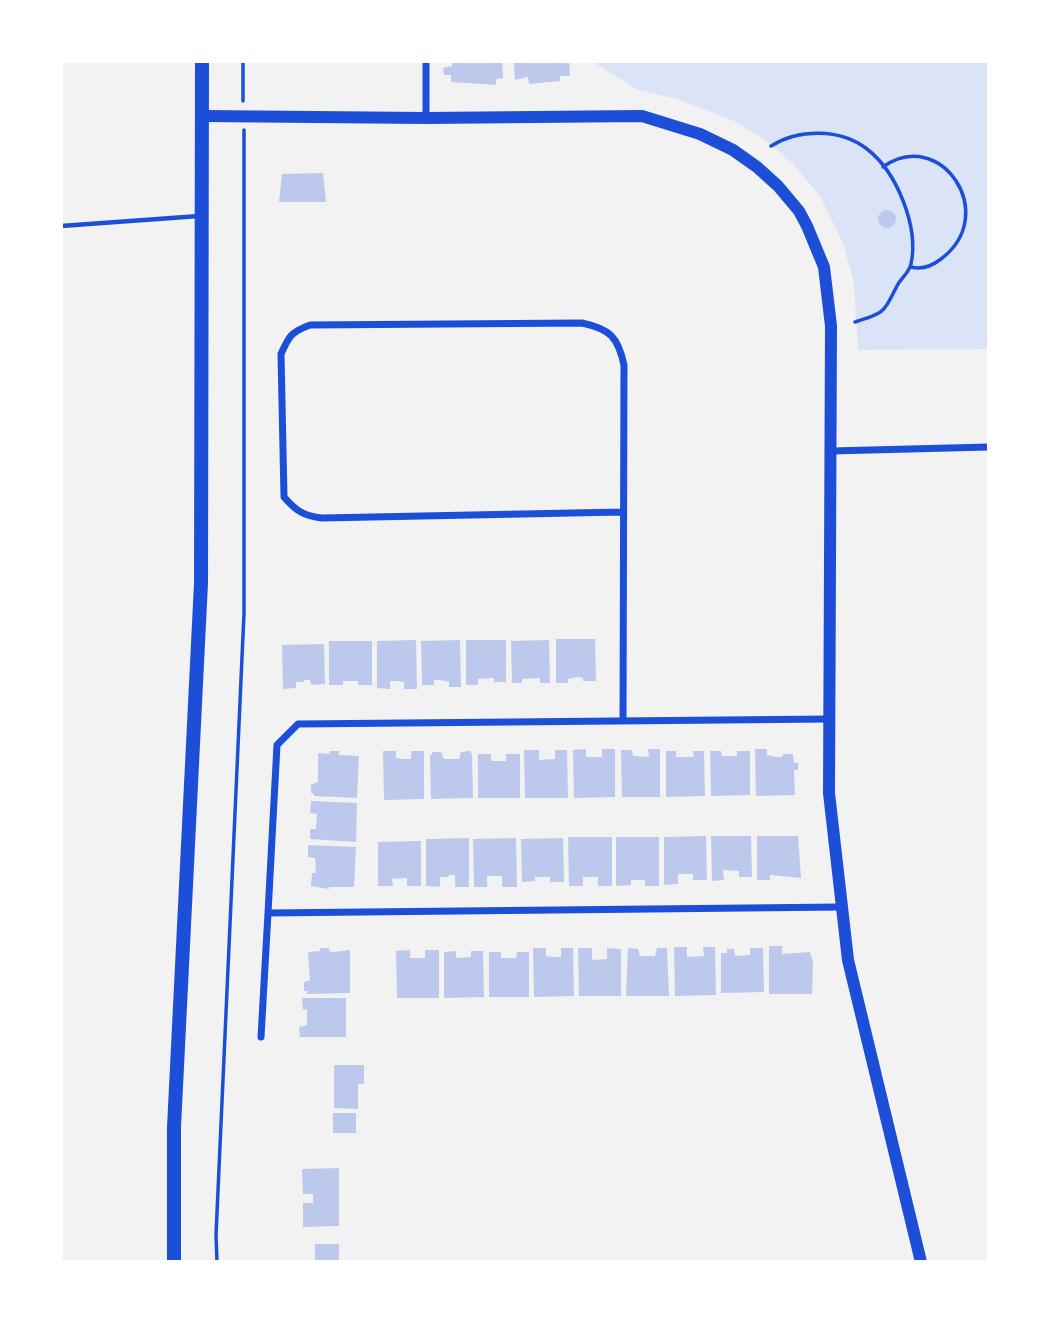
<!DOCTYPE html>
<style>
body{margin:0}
#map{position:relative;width:1050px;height:1323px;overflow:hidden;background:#f2f2f2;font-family:"Golos Text",sans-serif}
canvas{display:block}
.frame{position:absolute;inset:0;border:63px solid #fff;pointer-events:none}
</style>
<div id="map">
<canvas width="1050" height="1323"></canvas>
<div class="frame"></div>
</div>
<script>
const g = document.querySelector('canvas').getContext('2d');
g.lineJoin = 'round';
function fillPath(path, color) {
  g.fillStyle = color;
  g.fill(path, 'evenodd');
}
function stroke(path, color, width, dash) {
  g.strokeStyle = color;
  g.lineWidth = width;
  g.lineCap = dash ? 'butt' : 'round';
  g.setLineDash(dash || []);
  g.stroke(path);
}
fillPath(new Path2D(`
 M 591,61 L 989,61 L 989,349 L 858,350 L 854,283 L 843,243 L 820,196 L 792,163 L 764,139 L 734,121 L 677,99 L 638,90 Z`), '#dbe4f7');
fillPath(new Path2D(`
 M 452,61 L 502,61 L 503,78 L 496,79 L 496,85 L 451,82 L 451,75 L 444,75 L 443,68 L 452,66 Z
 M 514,61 L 569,61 L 570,76 L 560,76 L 560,81 L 529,84 L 528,77 L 515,80 Z
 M 323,173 L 326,202 L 279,202 L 282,174 Z
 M878 219a9 9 0 1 1 18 0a9 9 0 1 1-18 0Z
 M 556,639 L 595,639 L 596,681 L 583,681 L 583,678 L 577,677 L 568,679 L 568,683 L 556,683 Z
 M 416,640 L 417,689 L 404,689 L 404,682 L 395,681 L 390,681 L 390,689 L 377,688 L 377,641 Z
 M 460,640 L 461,687 L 449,687 L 449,682 L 440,680 L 434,680 L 434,685 L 422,685 L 421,641 Z
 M 466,640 L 506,640 L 506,682 L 494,682 L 494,678 L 478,679 L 478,685 L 466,685 Z
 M 549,640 L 550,683 L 540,683 L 540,678 L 522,679 L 522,683 L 512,683 L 511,641 Z
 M 329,641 L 372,641 L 372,685 L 358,685 L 358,681 L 343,681 L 343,685 L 329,685 Z
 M 324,644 L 325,684 L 311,685 L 310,680 L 304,680 L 304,682 L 296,682 L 296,688 L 283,689 L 282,645 Z
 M 586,749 L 586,757 L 602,757 L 602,749 L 615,749 L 615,797 L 574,798 L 573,750 Z
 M 648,749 L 660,749 L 660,797 L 622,797 L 621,750 L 632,750 L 633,756 L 649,757 Z
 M 755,749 L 767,749 L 767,755 L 776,757 L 782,757 L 783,754 L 793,754 L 794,763 L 798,763 L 798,770 L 794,770 L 795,795 L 756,796 Z
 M 524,750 L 539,750 L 539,760 L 555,759 L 555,750 L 567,750 L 568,798 L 525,798 Z
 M 330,751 L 339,751 L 339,755 L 359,756 L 357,798 L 314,796 L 314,794 L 311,793 L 311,785 L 318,782 L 318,753 L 329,754 Z
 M 383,751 L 396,751 L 396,758 L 405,759 L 411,759 L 411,751 L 424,751 L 424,799 L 384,800 Z
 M 470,751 L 472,755 L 473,798 L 431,799 L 430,755 L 432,755 L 432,752 L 441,752 L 444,759 L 459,759 L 461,752 Z
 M 666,751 L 676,751 L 676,757 L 694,757 L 693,751 L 704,751 L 705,796 L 666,797 Z
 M 710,751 L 721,751 L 722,756 L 737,756 L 737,751 L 750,751 L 750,795 L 711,796 Z
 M 478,754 L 491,754 L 491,761 L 506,761 L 506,754 L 520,754 L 520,798 L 478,798 Z
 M 311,801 L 357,803 L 356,842 L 310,839 L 310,829 L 316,829 L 317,814 L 310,813 Z
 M 706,836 L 707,880 L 693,880 L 693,874 L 678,874 L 678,884 L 664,885 L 664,837 Z
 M 711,836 L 751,836 L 752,877 L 739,877 L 739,871 L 723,870 L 724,880 L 712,881 Z
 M 757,836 L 798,836 L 801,878 L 770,875 L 770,880 L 757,880 Z
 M 568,837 L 612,837 L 612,886 L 598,886 L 598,877 L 583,877 L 583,886 L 569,886 Z
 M 616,837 L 659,837 L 659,886 L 645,886 L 645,880 L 631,880 L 631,885 L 616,886 Z
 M 469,838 L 469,887 L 455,887 L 455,875 L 449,875 L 449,877 L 440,877 L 440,887 L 426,886 L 426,839 Z
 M 516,838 L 517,887 L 502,887 L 502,876 L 487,876 L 487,887 L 474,887 L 473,839 Z
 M 563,838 L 564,882 L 550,882 L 550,877 L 535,877 L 535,881 L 522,882 L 521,839 Z
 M 421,841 L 421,886 L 407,886 L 407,878 L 392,879 L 393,886 L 378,886 L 378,842 Z
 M 308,845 L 356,847 L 354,887 L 329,887 L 329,889 L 311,886 L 312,873 L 315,873 L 316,867 L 315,858 L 308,857 Z
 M 769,946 L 782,946 L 782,954 L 810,952 L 813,962 L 812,994 L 769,994 Z
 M 674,947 L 687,947 L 687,957 L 704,956 L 703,947 L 715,947 L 716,995 L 675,996 Z
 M 320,948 L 329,948 L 329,951 L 333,952 L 350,950 L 350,993 L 307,994 L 307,991 L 304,991 L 304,982 L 310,980 L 308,952 L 320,951 Z
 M 533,948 L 546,948 L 546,956 L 555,957 L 561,957 L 561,948 L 573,948 L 574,996 L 534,997 Z
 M 578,948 L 592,948 L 592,960 L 607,959 L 607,948 L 621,949 L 621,996 L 579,996 Z
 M 628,948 L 638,949 L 640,956 L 655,956 L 657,948 L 667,948 L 669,996 L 626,996 Z
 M 750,948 L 763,948 L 764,992 L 721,993 L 721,953 L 727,953 L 727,949 L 734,949 L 735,956 L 750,955 Z
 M 410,950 L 410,958 L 425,958 L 425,950 L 439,950 L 439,998 L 397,998 L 396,951 Z
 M 456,951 L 456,958 L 471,957 L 471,951 L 483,951 L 484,997 L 444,998 L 444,952 Z
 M 489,952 L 501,952 L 501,958 L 516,958 L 517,952 L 529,952 L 529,997 L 489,997 Z
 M 302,998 L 346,998 L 346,1037 L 300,1037 L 299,1027 L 307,1025 L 307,1009 L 303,1010 Z
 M 334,1065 L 364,1065 L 364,1084 L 358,1084 L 358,1109 L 334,1108 Z
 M 333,1113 L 356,1113 L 356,1133 L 333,1133 Z
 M 339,1168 L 339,1226 L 303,1227 L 303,1203 L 313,1203 L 313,1194 L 303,1194 L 302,1169 Z
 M 315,1244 L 339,1244 L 339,1262 L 315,1262 Z`), '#bdc9ec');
stroke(new Path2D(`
 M 243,61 L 243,101
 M 771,146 C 798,129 840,128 867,149 C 897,172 919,227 911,264 C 909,273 901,278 897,286 C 883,313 885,313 855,322
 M 883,167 C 940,126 1001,214 941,259 C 932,266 922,270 911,267
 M 217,1262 L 216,1235 L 244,613 L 244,130`), '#1d4ed8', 3.5);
stroke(new Path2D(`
 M 61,226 L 199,216`), '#1d4ed8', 4.5);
stroke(new Path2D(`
 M 426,61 L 426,118
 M 831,451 L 989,447
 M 622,512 L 322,518 C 304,516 296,511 284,497 L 281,354 C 289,336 291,332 310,325 L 582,323 C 610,329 618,337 624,365 L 623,721
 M 829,719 L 298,724 L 277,745 L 268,913 L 841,907
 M 261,1037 L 268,913`), '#1d4ed8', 7);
stroke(new Path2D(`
 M 203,116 L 426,118 L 642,116 L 700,134 L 733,150 L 757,167 L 778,186 L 799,211 L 807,226 L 824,267 L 831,326 L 829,793 L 848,960 L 921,1262`), '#1d4ed8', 12);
stroke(new Path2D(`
 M 174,1262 L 174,1127 L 201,583 L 202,61`), '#1d4ed8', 14);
</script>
